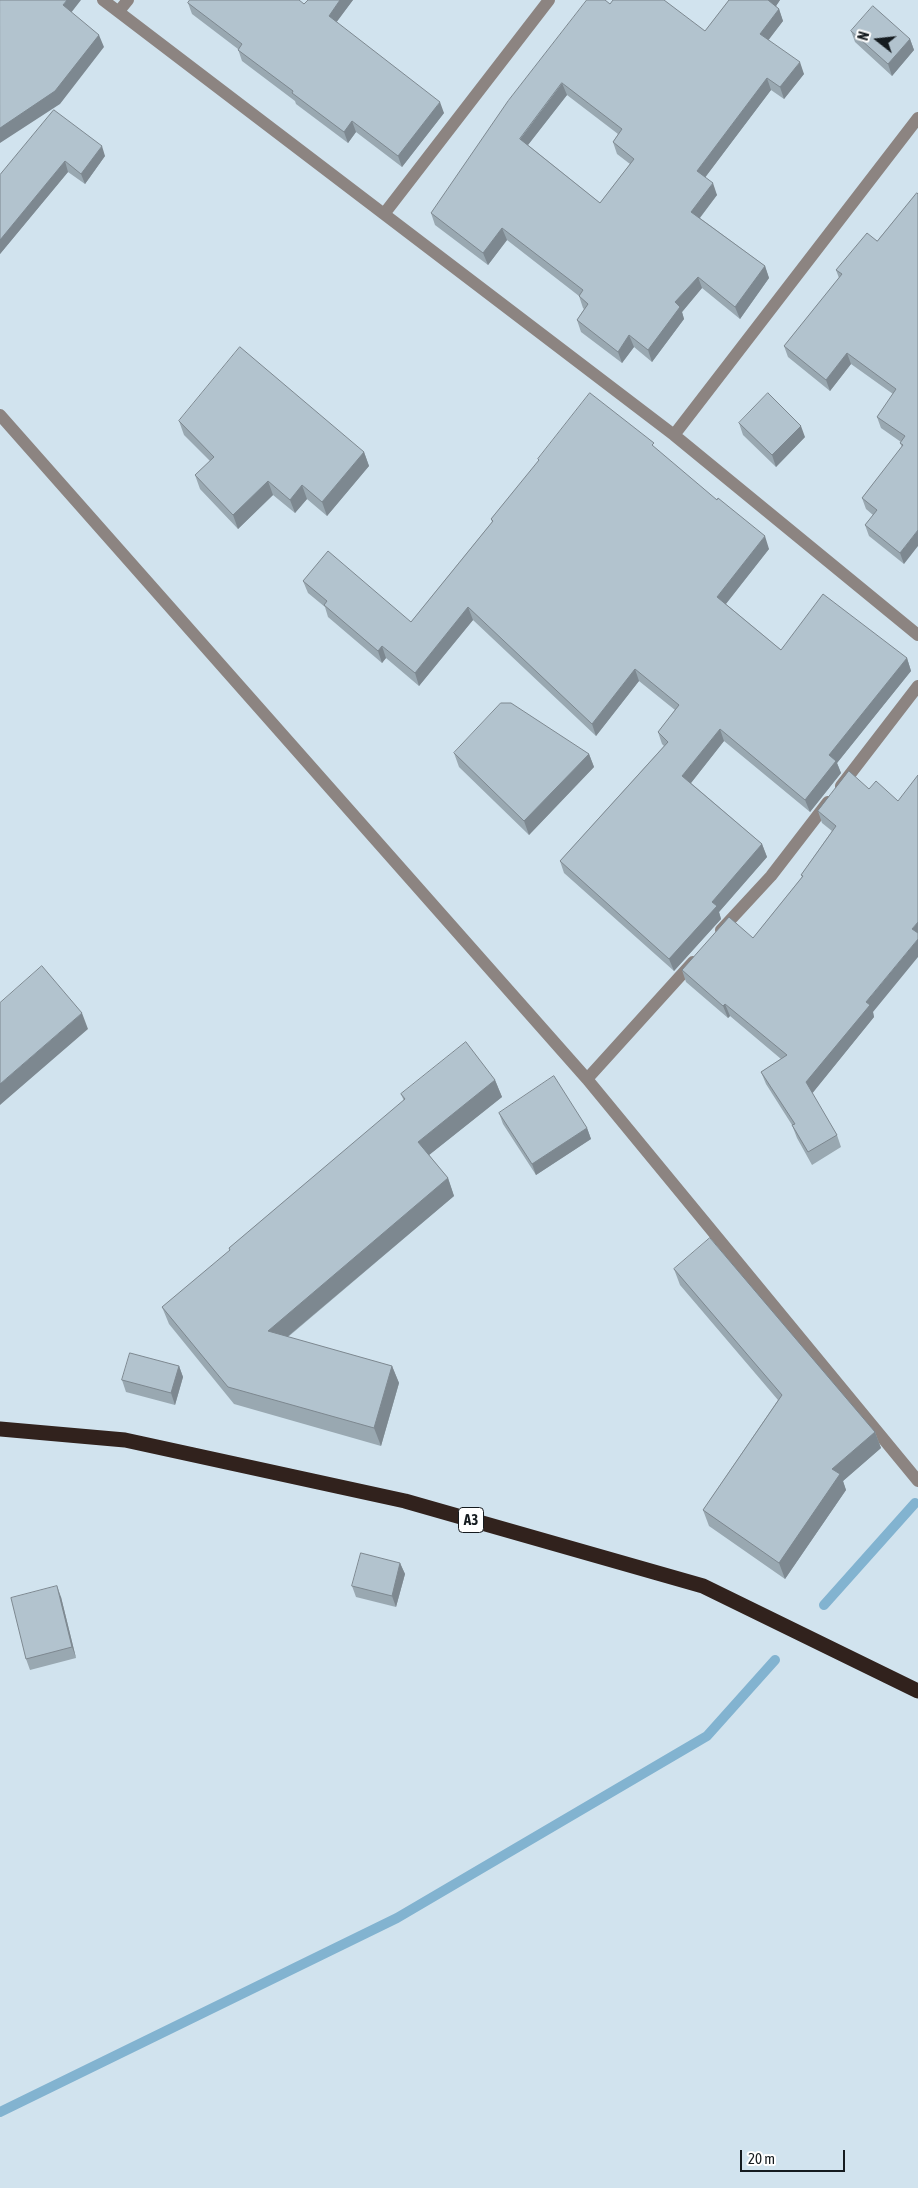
<!DOCTYPE html>
<style>
body{margin:0}
#map{position:relative;width:918px;height:2188px;overflow:hidden;background:#d1e3ee;font-family:"Asap Condensed",sans-serif}
canvas{display:block}
.north{position:absolute;left:853px;top:15px;width:50px;height:50px;-webkit-text-stroke:4px #fff;paint-order:stroke;rotate:286deg;font-size:14px;font-weight:700;line-height:20px;text-align:center;color:#151b1f}
.north::after{content:'';display:block;margin:auto;width:18px;height:22px;background:#151b1f;clip-path:polygon(50% 0,100% 100%,50% 72%,0 100%)}
.scale{position:absolute;left:740px;top:2150px;width:105px;height:22px;box-sizing:border-box;border:2px solid #151b1f;border-top:0;padding-left:6px;font-size:15px;line-height:18px;white-space:nowrap;color:#151b1f;-webkit-text-stroke:4px #fff;paint-order:stroke}
</style>
<div id="map">
<canvas width="918" height="2188"></canvas>
<div class="north">N</div>
<div class="scale">20 m</div>
</div>
<script>
const g = document.querySelector('canvas').getContext('2d');
g.lineJoin = 'round';
function stroke(path, color, width, dash) {
  g.strokeStyle = color;
  g.lineWidth = width;
  g.lineCap = dash ? 'butt' : 'round';
  g.setLineDash(dash || []);
  g.stroke(path);
}
function fillPath(path, color) {
  g.fillStyle = color;
  g.fill(path, 'evenodd');
}
function label(font, color, halo, rows, align = 'center') {
  g.font = font + ' "Asap Condensed",sans-serif';
  g.lineWidth = 5;
  g.setLineDash([]);
  g.textBaseline = 'middle';
  g.strokeStyle = halo;
  g.fillStyle = color;
  for (const [text, x, y, turn = 0] of rows) {
    g.save();
    g.translate(x, y);
    g.rotate((+turn || 0) * Math.PI / 180);
    g.textAlign = isNaN(turn) ? turn : align;
    if (halo) g.strokeText(text, 0, 0);
    g.fillText(text, 0, 0);
    g.restore();
  }
}
stroke(new Path2D(`
 M 824,1605 L 915,1503
 M 0,2112 L 397,1918 L 707,1736 L 775,1660`), '#82b3d0', 10);
stroke(new Path2D(`
 M 103,0 L 674,435 L 918,635
 M 119,11 L 128,0
 M 384,214 L 549,0
 M 0,415 L 587,1079 L 918,1481
 M 674,435 L 918,118
 M 841,786 L 918,686
 M 721,930 L 771,876 L 828,802
 M 587,1079 L 693,962`), '#8c8481', 12);
stroke(new Path2D(`
 M 0,1429 L 125,1440 L 405,1501 L 703,1586 L 918,1691`), '#31221d', 15);
fillPath(new Path2D(`
 M 308,0 L 353,0 L 336,22 L 444,113 L 402,167 L 356,132 L 348,143 L 296,104 L 295,101 L 242,61 L 238,49 L 192,14 L 188,3 L 304,4 Z
 M 729,0 L 780,0 L 776,6 L 779,9 L 783,21 L 768,40 L 804,74 L 784,99 L 771,90 L 705,177 L 717,195 L 700,218 L 765,266 L 769,278 L 740,319 L 702,288 L 682,312 L 684,319 L 652,362 L 634,347 L 622,363 L 581,332 L 577,320 L 584,309 L 583,308 L 579,296 L 507,240 L 488,265 L 435,225 L 431,213 L 610,4 L 705,31 ZM 567,95 L 618,134 L 613,142 L 617,154 L 630,164 L 600,203 L 528,145 Z
 M 851,31 L 910,39 L 914,50 L 892,76 L 855,42 Z
 M 54,110 L 105,156 L 85,184 L 68,172 L 0,254 L 0,175 Z
 M 917,193 L 904,564 L 869,536 L 865,525 L 873,515 L 866,509 L 862,498 L 902,447 L 900,443 L 901,442 L 881,428 L 877,417 L 893,394 L 851,364 L 830,391 L 788,357 L 784,346 L 839,278 L 836,270 L 877,241 Z
 M 179,421 L 364,452 L 369,466 L 327,516 L 307,499 L 295,513 L 273,495 L 238,529 L 200,489 L 195,475 L 210,461 L 184,435 Z
 M 739,423 L 805,437 L 776,467 L 743,435 Z
 M 655,448 L 769,549 L 726,604 L 781,650 L 907,658 L 911,671 L 837,763 L 841,773 L 810,812 L 724,741 L 691,783 L 762,844 L 767,857 L 719,912 L 721,919 L 674,971 L 564,873 L 560,861 L 664,746 L 662,744 L 658,732 L 675,710 L 639,681 L 596,736 L 473,620 L 419,686 L 386,658 L 382,663 L 328,617 L 325,607 L 308,593 L 303,581 L 411,622 L 492,522 L 491,519 L 539,461 L 538,459 Z
 M 454,753 L 589,754 L 594,767 L 529,835 L 459,767 Z
 M 849,771 L 873,1012 L 874,1017 L 812,1093 L 837,1135 L 841,1147 L 812,1165 L 797,1138 L 792,1125 L 766,1084 L 761,1072 L 781,1059 L 730,1016 L 728,1018 L 686,982 L 682,970 L 753,938 L 802,877 L 801,875 L 832,831 L 822,823 L 818,811 Z
 M 495,1080 L 502,1097 L 429,1155 L 448,1178 L 454,1196 L 288,1337 L 392,1366 L 399,1383 L 381,1446 L 234,1404 L 169,1324 L 162,1307 L 230,1251 L 229,1248 L 404,1101 L 401,1094 Z
 M 499,1113 L 587,1128 L 591,1139 L 536,1175 L 503,1124 Z
 M 674,1269 L 875,1432 L 881,1448 L 843,1481 L 846,1490 L 785,1579 L 709,1526 L 703,1510 L 778,1400 L 680,1285 Z
 M 179,1366 L 183,1377 L 175,1405 L 126,1392 L 122,1380 Z
 M 400,1563 L 405,1574 L 396,1607 L 356,1597 L 352,1586 Z
 M 61,1597 L 76,1658 L 30,1670 L 26,1659 Z`), '#99a8b1');
fillPath(new Path2D(`
 M 67,0 L 81,0 L 67,18 L 63,5 Z
 M 340,0 L 353,0 L 333,27 L 329,16 Z
 M 767,0 L 780,0 L 772,12 Z
 M 779,9 L 783,21 L 764,46 L 760,34 Z
 M 99,35 L 104,47 L 60,104 L 0,143 L 0,128 Z
 M 910,39 L 914,50 L 892,76 L 888,64 Z
 M 800,62 L 804,74 L 784,99 L 780,87 Z
 M 767,78 L 771,90 L 701,183 L 697,171 Z
 M 562,83 L 567,95 L 524,150 L 520,139 Z
 M 440,102 L 444,113 L 402,167 L 398,156 Z
 M 352,121 L 356,132 L 348,143 L 344,132 Z
 M 102,146 L 105,156 L 85,184 L 81,174 Z
 M 65,161 L 68,172 L 0,254 L 0,240 Z
 M 713,183 L 717,195 L 695,224 L 691,212 Z
 M 502,228 L 507,240 L 488,265 L 483,253 Z
 M 765,266 L 769,278 L 740,319 L 735,307 Z
 M 698,277 L 702,288 L 682,312 L 684,319 L 652,362 L 648,350 L 675,302 Z
 M 629,335 L 634,347 L 622,363 L 618,352 Z
 M 847,353 L 851,364 L 830,391 L 826,380 Z
 M 801,426 L 805,437 L 776,467 L 772,455 Z
 M 364,452 L 369,466 L 327,516 L 322,502 Z
 M 268,481 L 273,495 L 238,529 L 233,515 Z
 M 302,485 L 307,499 L 295,513 L 290,500 Z
 M 918,530 L 918,546 L 904,564 L 900,553 Z
 M 765,536 L 769,549 L 721,610 L 717,597 Z
 M 468,607 L 473,620 L 419,686 L 415,673 Z
 M 382,646 L 386,658 L 382,663 L 378,651 Z
 M 907,658 L 911,671 L 837,763 L 841,773 L 810,812 L 805,800 L 829,755 Z
 M 635,669 L 639,681 L 596,736 L 592,724 Z
 M 720,729 L 724,741 L 687,788 L 682,776 Z
 M 589,754 L 594,767 L 529,835 L 524,821 Z
 M 762,844 L 767,857 L 719,912 L 721,919 L 674,971 L 669,959 L 712,902 Z
 M 918,922 L 918,939 L 912,929 Z
 M 918,939 L 918,957 L 873,1012 L 874,1017 L 811,1095 L 806,1082 L 866,1002 Z
 M 725,1004 L 730,1016 L 728,1018 L 723,1006 Z
 M 82,1013 L 88,1029 L 0,1105 L 0,1084 Z
 M 495,1080 L 502,1097 L 424,1159 L 418,1142 Z
 M 587,1128 L 591,1139 L 536,1175 L 532,1164 Z
 M 448,1178 L 454,1196 L 274,1348 L 268,1331 Z
 M 179,1366 L 183,1377 L 175,1405 L 171,1393 Z
 M 392,1366 L 399,1383 L 381,1446 L 374,1428 Z
 M 875,1432 L 881,1448 L 843,1481 L 846,1490 L 785,1579 L 779,1563 L 832,1469 Z
 M 400,1563 L 405,1574 L 396,1607 L 392,1596 Z
 M 57,1586 L 61,1597 L 76,1658 L 72,1647 Z`), '#7d8890');
const building = new Path2D(`
 M 0,0 L 67,0 L 63,5 L 99,35 L 55,91 L 0,128 Z
 M 190,0 L 299,0 L 304,4 L 308,0 L 340,0 L 329,16 L 440,102 L 398,156 L 352,121 L 344,132 L 292,93 L 293,91 L 238,50 L 242,44 L 188,3 Z
 M 587,0 L 605,0 L 610,4 L 613,0 L 664,0 L 705,31 L 729,0 L 768,0 L 779,9 L 760,34 L 800,62 L 780,87 L 767,78 L 697,171 L 713,183 L 691,212 L 765,266 L 735,307 L 698,277 L 675,302 L 680,307 L 648,350 L 629,335 L 618,352 L 577,320 L 588,304 L 579,296 L 583,290 L 502,228 L 483,253 L 431,213 L 508,101 ZM 562,83 L 622,129 L 613,142 L 634,159 L 600,203 L 520,139 Z
 M 873,6 L 910,39 L 888,64 L 851,31 Z
 M 54,110 L 102,146 L 81,174 L 65,161 L 0,240 L 0,175 Z
 M 917,193 L 918,194 L 918,530 L 900,553 L 865,525 L 877,510 L 862,498 L 903,445 L 900,443 L 905,436 L 877,417 L 896,389 L 847,353 L 826,380 L 784,346 L 842,274 L 836,270 L 867,233 L 877,241 Z
 M 240,347 L 364,452 L 322,502 L 302,485 L 290,500 L 268,481 L 233,515 L 195,475 L 214,457 L 179,421 Z
 M 590,393 L 654,443 L 652,445 L 717,500 L 718,498 L 765,536 L 717,597 L 781,650 L 823,594 L 907,658 L 829,755 L 836,761 L 805,800 L 720,729 L 682,776 L 762,844 L 712,902 L 717,906 L 669,959 L 560,861 L 668,742 L 658,732 L 679,705 L 635,669 L 592,724 L 468,607 L 415,673 L 382,646 L 378,651 L 324,605 L 327,601 L 303,581 L 328,551 L 411,622 L 493,521 L 491,519 L 539,460 L 538,459 Z
 M 768,393 L 801,426 L 772,455 L 739,423 Z
 M 501,703 L 511,703 L 589,754 L 524,821 L 454,753 Z
 M 849,771 L 869,789 L 876,781 L 898,801 L 918,775 L 918,922 L 912,929 L 918,933 L 918,939 L 866,1002 L 870,1005 L 806,1082 L 837,1135 L 808,1152 L 792,1125 L 795,1124 L 761,1072 L 787,1055 L 725,1004 L 723,1006 L 682,970 L 729,917 L 753,938 L 803,876 L 801,875 L 836,826 L 818,811 Z
 M 42,966 L 82,1013 L 0,1084 L 0,1003 Z
 M 466,1042 L 495,1080 L 418,1142 L 448,1178 L 268,1331 L 392,1366 L 374,1428 L 228,1387 L 162,1307 L 230,1250 L 229,1248 L 405,1099 L 401,1094 Z
 M 554,1076 L 587,1128 L 532,1164 L 499,1113 Z
 M 710,1238 L 875,1432 L 832,1469 L 840,1474 L 779,1563 L 703,1510 L 782,1395 L 674,1269 Z
 M 130,1353 L 179,1366 L 171,1393 L 122,1380 Z
 M 361,1553 L 400,1563 L 392,1596 L 352,1586 Z
 M 57,1586 L 72,1647 L 26,1659 L 11,1598 Z`);
fillPath(building, '#b2c3ce');
stroke(building, '#7d8890', 1);
for (const [x, y, w] of [
 [471,1520,25]
]) {
  const box = new Path2D();
  box.roundRect(x - w / 2, y - 12.5, w, 25, 4);
  g.fillStyle = '#fff';
  g.fill(box);
  stroke(box, '#151b1f', 1);
}
label('bold 15px', '#151b1f', null, [
 ["A3",471,1520]
]);
</script>
